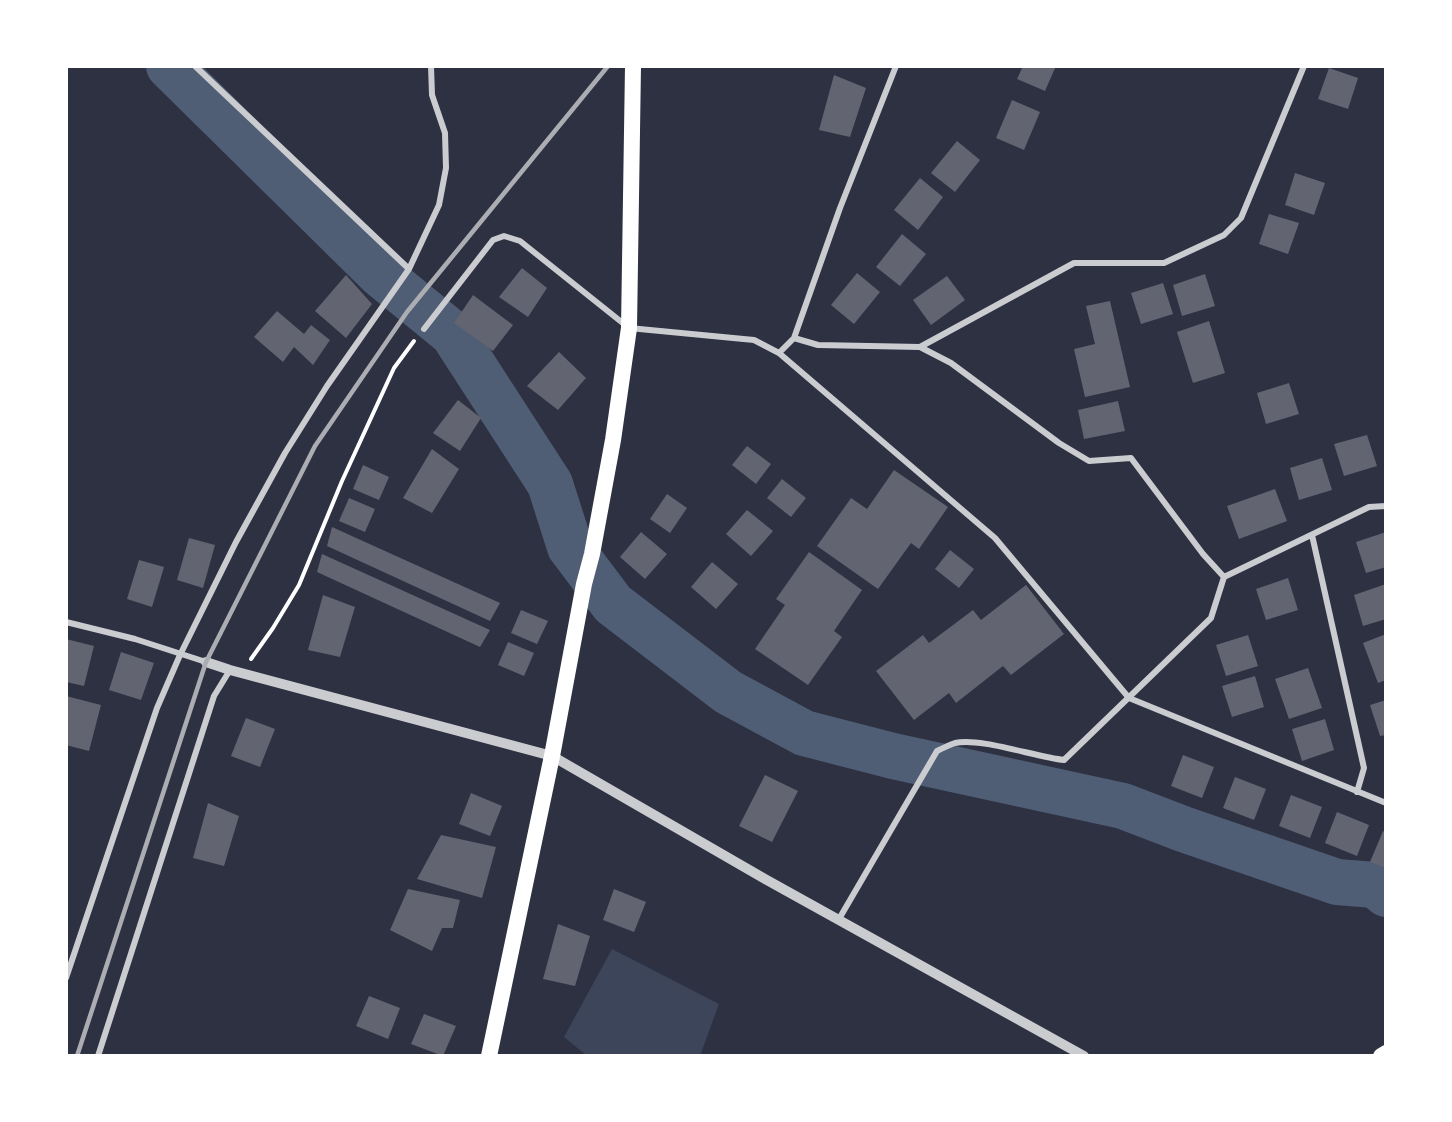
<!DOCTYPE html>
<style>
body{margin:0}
#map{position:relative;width:1452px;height:1122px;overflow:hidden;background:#2d3142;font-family:Quicksand,sans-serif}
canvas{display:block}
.frame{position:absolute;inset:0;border:68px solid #fff;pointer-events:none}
</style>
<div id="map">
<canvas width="1452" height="1122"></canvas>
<div class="frame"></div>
</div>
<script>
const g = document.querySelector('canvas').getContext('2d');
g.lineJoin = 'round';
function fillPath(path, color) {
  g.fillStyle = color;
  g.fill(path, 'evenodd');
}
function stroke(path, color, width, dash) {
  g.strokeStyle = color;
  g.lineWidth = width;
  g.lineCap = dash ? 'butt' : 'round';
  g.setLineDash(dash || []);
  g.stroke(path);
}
fillPath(new Path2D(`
 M 612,949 L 719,1004 L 700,1056 L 587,1056 L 564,1037 Z`), '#3c4559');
stroke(new Path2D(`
 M 169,66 L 381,275 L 453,334 L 550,484 L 570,547 L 613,604 L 728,692 L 804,733 L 893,756 L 1123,806 L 1183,829 L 1337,882 L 1375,885 L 1386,894`), '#4f5d75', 46);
fillPath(new Path2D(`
 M 1023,66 L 1056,66 L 1045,91 L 1017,79 Z
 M 1329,68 L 1358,78 L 1348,109 L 1318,99 Z
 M 834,75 L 866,88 L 850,137 L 819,130 Z
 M 1012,100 L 1040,112 L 1024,150 L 996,138 Z
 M 957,141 L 980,160 L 955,192 L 931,173 Z
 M 1295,173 L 1325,183 L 1314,215 L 1285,205 Z
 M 920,178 L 943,197 L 918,230 L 894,210 Z
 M 1269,214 L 1299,223 L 1288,254 L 1259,244 Z
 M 902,234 L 926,254 L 900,286 L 876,267 Z
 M 522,268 L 547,288 L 528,317 L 499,297 Z
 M 857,273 L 880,292 L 854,324 L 831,305 Z
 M 1205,274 L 1215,306 L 1182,316 L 1173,285 Z
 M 346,275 L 372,304 L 346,338 L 315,311 Z
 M 947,276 L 965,300 L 931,325 L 913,300 Z
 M 1163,283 L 1173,314 L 1141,324 L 1131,293 Z
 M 473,295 L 513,325 L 493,351 L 454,323 Z
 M 1110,301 L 1130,387 L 1085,397 L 1074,349 L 1095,344 L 1086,306 Z
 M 277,311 L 304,334 L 311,325 L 330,340 L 313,365 L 294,347 L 283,362 L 254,337 Z
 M 1209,321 L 1225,373 L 1193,383 L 1177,332 Z
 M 559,352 L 586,378 L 558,410 L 527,386 Z
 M 1289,383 L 1299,414 L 1266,424 L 1257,393 Z
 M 458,400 L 481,418 L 460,451 L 433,433 Z
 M 1118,401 L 1125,431 L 1084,439 L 1078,410 Z
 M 1367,435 L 1377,466 L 1344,476 L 1334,444 Z
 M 747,446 L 771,464 L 756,484 L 732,465 Z
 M 432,449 L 459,469 L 432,513 L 403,498 Z
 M 1322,458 L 1332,490 L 1299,500 L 1290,468 Z
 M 363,465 L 389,477 L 379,500 L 353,489 Z
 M 894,470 L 948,507 L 919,549 L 911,543 L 878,589 L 817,546 L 851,498 L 867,509 Z
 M 782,479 L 806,498 L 791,517 L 767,498 Z
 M 1275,489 L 1287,521 L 1239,539 L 1227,506 Z
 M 667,494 L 687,508 L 670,533 L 650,519 Z
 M 349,498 L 375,509 L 365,532 L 339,521 Z
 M 747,510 L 773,531 L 751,556 L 726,534 Z
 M 332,527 L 500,603 L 490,621 L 327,546 Z
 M 641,532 L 667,554 L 645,579 L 620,557 Z
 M 1386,532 L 1386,567 L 1366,573 L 1356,542 Z
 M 189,538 L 215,545 L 203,588 L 177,580 Z
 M 950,550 L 974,569 L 959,588 L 935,569 Z
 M 809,552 L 862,590 L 834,631 L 842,637 L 808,685 L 755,649 L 785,605 L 776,599 Z
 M 322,554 L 490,630 L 480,647 L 317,572 Z
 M 139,560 L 164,567 L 152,607 L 127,599 Z
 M 712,562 L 738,584 L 716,609 L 691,587 Z
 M 1288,578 L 1298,610 L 1266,620 L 1256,589 Z
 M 1386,584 L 1386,619 L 1363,626 L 1354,595 Z
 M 1026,585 L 1064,634 L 1011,675 L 1003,666 L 956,703 L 949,693 L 914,720 L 876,671 L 923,635 L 929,643 L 973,610 L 981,620 Z
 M 323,595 L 355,607 L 340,657 L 308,650 Z
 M 521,610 L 548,621 L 537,644 L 511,633 Z
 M 1386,634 L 1386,680 L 1378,683 L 1363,643 Z
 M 1248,635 L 1258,666 L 1226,676 L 1216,645 Z
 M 66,639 L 94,646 L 84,686 L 66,682 Z
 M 508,642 L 534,653 L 524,676 L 498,665 Z
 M 121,652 L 154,663 L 141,700 L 109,690 Z
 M 1308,668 L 1322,708 L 1289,719 L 1275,679 Z
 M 1255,676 L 1264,707 L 1232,717 L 1222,686 Z
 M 66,696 L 101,705 L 89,751 L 66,745 Z
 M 1386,700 L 1386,735 L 1380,736 L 1370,705 Z
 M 246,718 L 275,729 L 260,767 L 231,756 Z
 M 1325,719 L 1334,750 L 1302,761 L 1292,729 Z
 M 1183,755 L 1214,767 L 1202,798 L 1171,786 Z
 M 765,775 L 798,791 L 772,842 L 739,826 Z
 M 1235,777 L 1266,789 L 1254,820 L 1223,808 Z
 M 471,793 L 502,806 L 490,836 L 459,824 Z
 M 1291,795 L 1322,807 L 1310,838 L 1279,826 Z
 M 208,803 L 239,816 L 224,866 L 193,858 Z
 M 1337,812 L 1369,825 L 1357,856 L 1325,843 Z
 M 1383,831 L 1386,833 L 1386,868 L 1370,862 Z
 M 441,835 L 496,847 L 482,898 L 417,879 Z
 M 408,889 L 460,900 L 453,928 L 442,928 L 432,951 L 390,930 Z
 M 614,889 L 646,902 L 634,932 L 603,920 Z
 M 558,924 L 590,936 L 575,986 L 543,979 Z
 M 369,996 L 400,1008 L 388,1039 L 356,1026 Z
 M 424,1014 L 456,1026 L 443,1056 L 411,1044 Z`), '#626471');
stroke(new Path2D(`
 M 251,659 L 273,628 L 299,585 L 342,481 L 394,368 L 414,341`), '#fff', 4);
stroke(new Path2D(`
 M 195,66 L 409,269 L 439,205 L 446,168 L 445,133 L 432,95 L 431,66
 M 424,329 L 493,240 L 504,236 L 520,241 L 629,328 L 754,340 L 779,353 L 995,538 L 1129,698 L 1386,803
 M 794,338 L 818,345 L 920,347 L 951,363 L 1059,443 L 1089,461 L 1131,458 L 1203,554 L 1224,577
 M 920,347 L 1074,263 L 1164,263 L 1224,235 L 1241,218 L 1304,66
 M 779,353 L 794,338 L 840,208 L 896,66
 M 1312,535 L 1364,768 L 1357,792
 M 66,622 L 135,639 L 206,662
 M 839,919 L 937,751 C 943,748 949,745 955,743 C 979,737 1036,757 1064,760 L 1211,618 L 1224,577 L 1369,507 L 1386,506
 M 66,978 L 157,708 L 180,655 L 236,542 L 285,453 L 327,386 L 409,269
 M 98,1056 L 214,696 L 230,670`), '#caccd0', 6);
stroke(new Path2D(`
 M 206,662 L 230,670 L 552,756 L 765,879 L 1084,1056`), '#caccd0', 10);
stroke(new Path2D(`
 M 489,1056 L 552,756 L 584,584 L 592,554 L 613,440 L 629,328 L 633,66
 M 1381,1056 L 1386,1053`), '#fff', 16);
stroke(new Path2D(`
 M 77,1056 L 206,662 L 315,446 L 407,312 L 608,66`), '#abadb3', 4.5);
</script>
